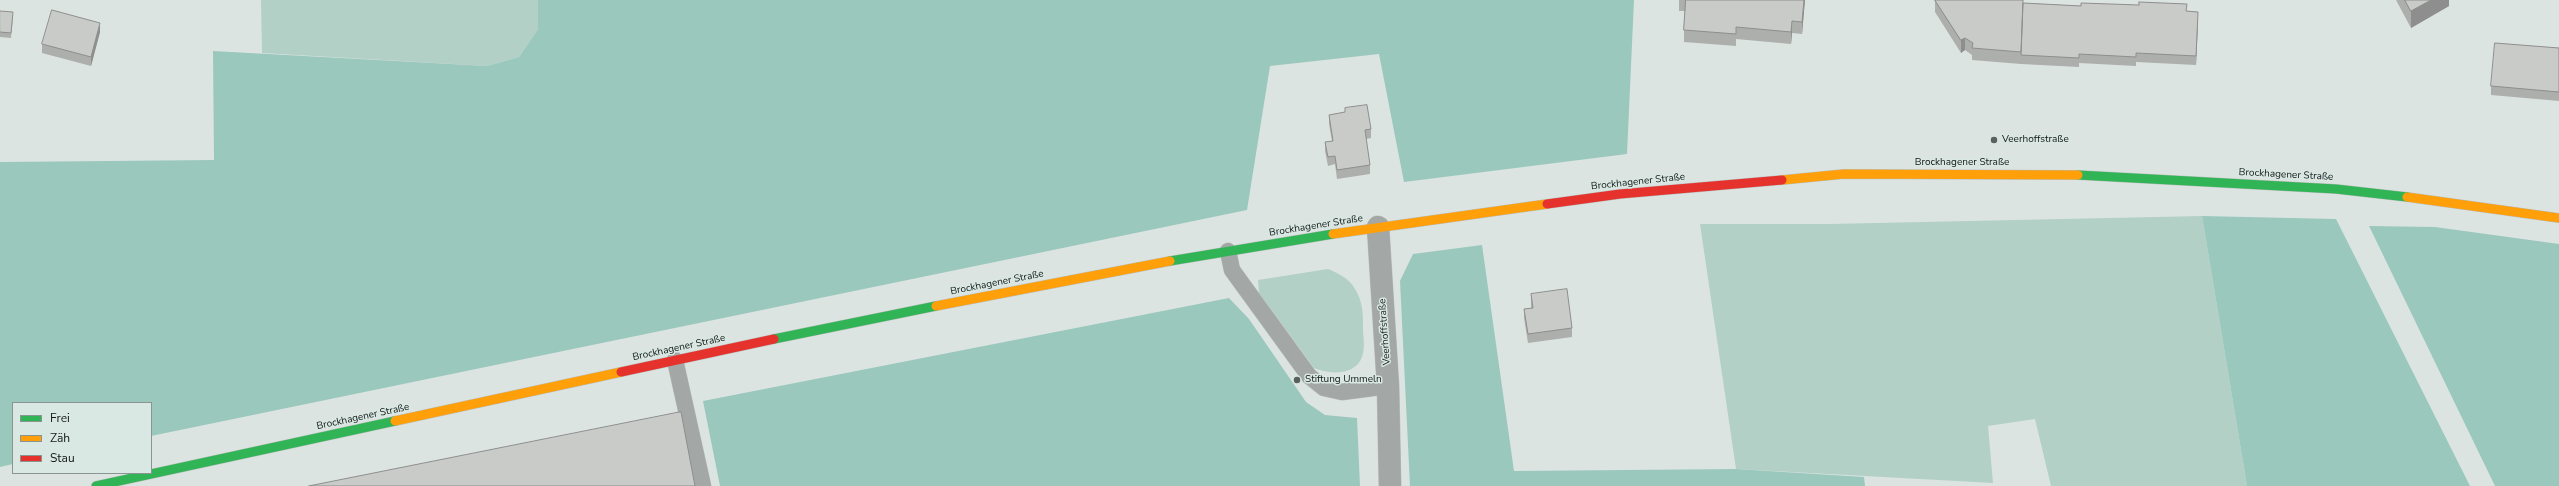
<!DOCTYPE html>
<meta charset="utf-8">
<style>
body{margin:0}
#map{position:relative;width:2559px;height:486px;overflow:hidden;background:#dce4e2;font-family:"Nunito Sans",sans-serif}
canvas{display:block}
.legend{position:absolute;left:12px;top:402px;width:140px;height:72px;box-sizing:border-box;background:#d9e8e3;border:1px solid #8a9592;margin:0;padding:5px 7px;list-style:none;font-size:12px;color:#141918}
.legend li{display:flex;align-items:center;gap:8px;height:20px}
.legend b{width:20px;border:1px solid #8a9592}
</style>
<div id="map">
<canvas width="2559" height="486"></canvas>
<ul class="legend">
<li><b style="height:5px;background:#30b455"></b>Frei</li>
<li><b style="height:5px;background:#ff9f0a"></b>Zäh</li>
<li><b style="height:5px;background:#e5322d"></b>Stau</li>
</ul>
</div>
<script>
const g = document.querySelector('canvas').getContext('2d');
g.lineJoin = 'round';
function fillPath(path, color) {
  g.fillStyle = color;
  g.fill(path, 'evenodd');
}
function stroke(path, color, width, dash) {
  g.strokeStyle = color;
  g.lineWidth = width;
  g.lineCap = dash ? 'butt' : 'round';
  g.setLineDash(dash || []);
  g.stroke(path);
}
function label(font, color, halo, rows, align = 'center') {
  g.font = font + ' "Nunito Sans",sans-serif';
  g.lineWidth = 3;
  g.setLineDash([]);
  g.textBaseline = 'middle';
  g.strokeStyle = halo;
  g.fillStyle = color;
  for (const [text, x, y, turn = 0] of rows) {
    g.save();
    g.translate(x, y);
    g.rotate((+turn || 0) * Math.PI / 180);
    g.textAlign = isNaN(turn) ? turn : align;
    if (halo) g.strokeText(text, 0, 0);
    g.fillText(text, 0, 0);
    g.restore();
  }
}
fillPath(new Path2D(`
 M 261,0 L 538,0 L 538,29 L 519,57 L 487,66 L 262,53 Z
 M 2202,216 L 2247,486 L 2051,486 L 2035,419 L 1988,426 L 1993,483 L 1736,469 L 1700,224 L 1829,224 Z
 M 1328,269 C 1338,273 1350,279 1355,289 C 1363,302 1363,314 1363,328 C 1363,336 1365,345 1363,353 C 1359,376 1330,375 1314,368 L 1259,293 L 1258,280 Z`), '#b3d0c7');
fillPath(new Path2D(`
 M 538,0 L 1634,0 L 1627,154 L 1404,182 L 1379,54 L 1270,66 L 1247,210 L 151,436 L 151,403 L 13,403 L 13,464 L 0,467 L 0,162 L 214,160 L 213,51 L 487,66 L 519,57 L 538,29 Z
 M 2202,216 L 2336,219 L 2470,486 L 2247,486 Z
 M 2369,226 L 2435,227 L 2559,244 L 2559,486 L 2495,486 Z
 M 1482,245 L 1514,471 L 1736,469 L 1864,477 L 1865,486 L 1410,486 L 1400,281 L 1413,254 Z
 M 1229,298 L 1249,319 L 1306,402 L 1325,415 L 1357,418 L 1360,486 L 720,486 L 703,401 Z`), '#9bc8bc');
const lane = new Path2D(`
 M 1228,251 L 1232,270 L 1309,376 L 1324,388 L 1342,392 L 1388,386
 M 675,360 L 703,486`);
const street = new Path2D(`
 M 1378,227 L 1388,386 L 1390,486`);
const fast = new Path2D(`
 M 2078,175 L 2336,189 L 2407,197
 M 1170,261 L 1333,234
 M 774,339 L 936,306
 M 96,486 L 395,421`);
const slow = new Path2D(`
 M 1782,180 L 1844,174 L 2078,175
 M 2407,197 L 2559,218
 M 1333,234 L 1547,204
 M 936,306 L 1170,261
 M 395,421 L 621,372`);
const jam = new Path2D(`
 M 1547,204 L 1620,194 L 1782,180
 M 621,372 L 774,339`);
stroke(lane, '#b9bfbd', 17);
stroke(street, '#b9bfbd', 23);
stroke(fast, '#b9bfbd', 10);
stroke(slow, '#b9bfbd', 10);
stroke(jam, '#b9bfbd', 10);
stroke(lane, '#a3a7a6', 16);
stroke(street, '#a3a7a6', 22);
stroke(fast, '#30b455', 9);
stroke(slow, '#ff9f0a', 9);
stroke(jam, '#e5322d', 9);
fillPath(new Path2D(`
 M 1679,0 L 1805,0 L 1802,34 L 1792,33 L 1791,44 L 1736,39 L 1736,46 L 1684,42 L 1684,30 L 1685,11 L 1679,11 Z
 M 1935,0 L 2023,3 L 2187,11 L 2198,21 L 2196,65 L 2136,62 L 2136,66 L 2079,63 L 2079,67 L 2021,64 L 1972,60 L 1972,55 L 1965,50 L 1961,53 L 1935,12 Z
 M 2396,0 L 2449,0 L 2449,6 L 2411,28 Z
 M 0,11 L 13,17 L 11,38 L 0,37 Z
 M 100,32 L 91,66 L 42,53 L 42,44 Z
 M 2559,48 L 2559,101 L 2491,95 L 2491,86 Z
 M 1345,108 L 1371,129 L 1371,138 L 1366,139 L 1370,165 L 1370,174 L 1337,179 L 1335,164 L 1328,166 L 1325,151 L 1325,142 L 1332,141 L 1329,124 L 1329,115 L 1345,112 Z
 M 1531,294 L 1572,328 L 1572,337 L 1528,343 L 1524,318 L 1524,309 L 1531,308 Z`), '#adafad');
fillPath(new Path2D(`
 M 1804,0 L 1805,0 L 1802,34 L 1802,22 Z
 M 2431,0 L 2449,0 L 2449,6 L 2411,28 L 2411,11 Z
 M 2198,12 L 2198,21 L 2196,65 L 2196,56 Z
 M 1792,21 L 1792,33 L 1791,44 L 1791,32 Z
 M 100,23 L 100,32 L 91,66 L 91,57 Z
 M 1965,38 L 1965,50 L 1961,53 L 1961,40 Z`), '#8d8e8d');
const building = new Path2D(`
 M 1686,0 L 1804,0 L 1802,22 L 1792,21 L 1791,32 L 1736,27 L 1736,34 L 1684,30 Z
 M 1935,0 L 2023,0 L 2021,52 L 1972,48 L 1973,43 L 1965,38 L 1961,40 Z
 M 2405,0 L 2431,0 L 2411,11 Z
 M 2139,2 L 2187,4 L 2186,11 L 2198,12 L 2196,56 L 2136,53 L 2136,57 L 2079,54 L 2079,58 L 2021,55 L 2023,3 L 2081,6 L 2081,3 L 2139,5 Z
 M 52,10 L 100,23 L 91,57 L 42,44 Z
 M 0,11 L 13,12 L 11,33 L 0,32 Z
 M 2495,43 L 2559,48 L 2559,92 L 2491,86 Z
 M 1367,105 L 1371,129 L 1365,130 L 1370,165 L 1337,170 L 1335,156 L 1328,157 L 1325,142 L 1333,141 L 1329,115 L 1345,112 L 1345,108 Z
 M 1567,289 L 1572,328 L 1528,334 L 1524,309 L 1533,308 L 1531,294 Z
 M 681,412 L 695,486 L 309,486 Z`);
fillPath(building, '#c9cbc9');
stroke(building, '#8d8e8d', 1);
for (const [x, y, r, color] of [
 [1994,140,4,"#5a605f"],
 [1297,380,4,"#5a605f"]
]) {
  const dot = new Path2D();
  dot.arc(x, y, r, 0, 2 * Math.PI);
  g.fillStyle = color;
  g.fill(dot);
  stroke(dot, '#d9e8e3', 1.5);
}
label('10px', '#141918', '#d9e8e3', [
 ["Veerhoffstraße",2002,140],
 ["Stiftung Ummeln",1305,380]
], 'left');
label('10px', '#141918', '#d9e8e3', [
 ["Brockhagener Straße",1962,163],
 ["Brockhagener Straße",2286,175,3],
 ["Brockhagener Straße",1638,182,-6],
 ["Brockhagener Straße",1316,226,-9],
 ["Brockhagener Straße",997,283,-11],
 ["Veerhoffstraße",1385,332,-94],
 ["Brockhagener Straße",679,348,-12],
 ["Brockhagener Straße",363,417,-12]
]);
</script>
